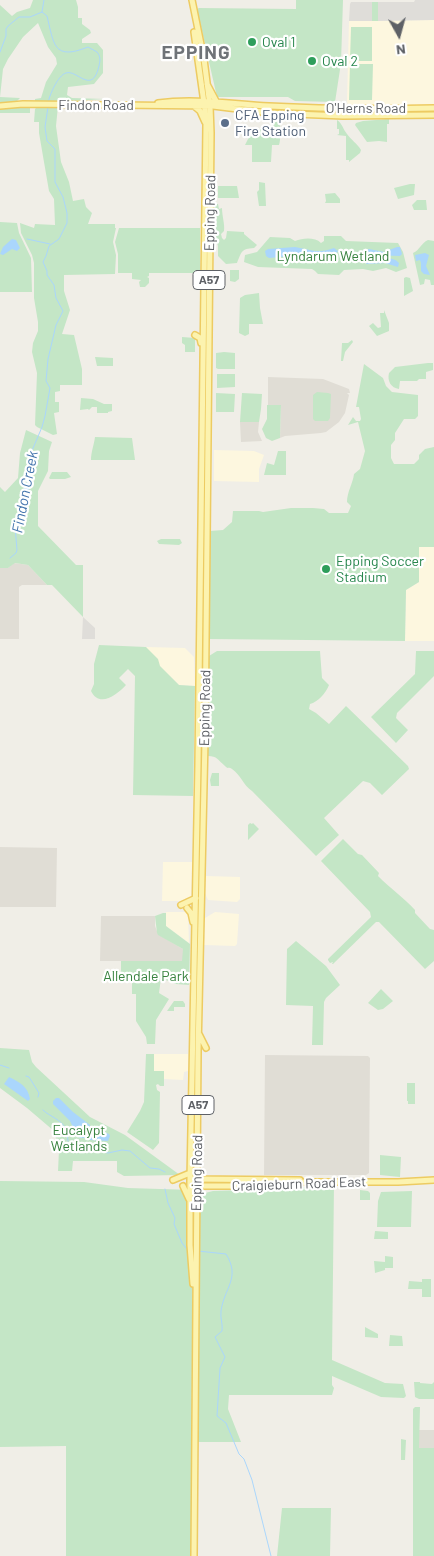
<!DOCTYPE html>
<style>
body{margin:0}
#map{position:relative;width:434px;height:1556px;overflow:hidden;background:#f0eee7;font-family:Barlow,sans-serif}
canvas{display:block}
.north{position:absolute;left:374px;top:10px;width:50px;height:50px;-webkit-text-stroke:4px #fff;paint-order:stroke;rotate:173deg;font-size:14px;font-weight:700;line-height:20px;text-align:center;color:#5e6166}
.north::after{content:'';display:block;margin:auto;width:18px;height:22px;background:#5e6166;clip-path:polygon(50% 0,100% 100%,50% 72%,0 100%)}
</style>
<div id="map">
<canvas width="434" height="1556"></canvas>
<div class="north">N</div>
</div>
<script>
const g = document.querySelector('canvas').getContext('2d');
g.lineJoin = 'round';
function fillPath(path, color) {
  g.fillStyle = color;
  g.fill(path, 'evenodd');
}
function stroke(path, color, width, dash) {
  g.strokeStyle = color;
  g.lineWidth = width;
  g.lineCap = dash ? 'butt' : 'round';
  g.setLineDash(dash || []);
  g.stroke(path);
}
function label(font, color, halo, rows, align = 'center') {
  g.font = font + ' Barlow,sans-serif';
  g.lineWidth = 4.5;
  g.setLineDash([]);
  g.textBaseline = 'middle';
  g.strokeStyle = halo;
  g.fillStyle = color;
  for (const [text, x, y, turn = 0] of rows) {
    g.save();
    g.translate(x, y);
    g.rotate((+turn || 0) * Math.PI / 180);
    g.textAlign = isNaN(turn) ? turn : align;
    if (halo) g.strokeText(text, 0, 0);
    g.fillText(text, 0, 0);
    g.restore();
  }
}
fillPath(new Path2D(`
 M 434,20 L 434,105 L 349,106 L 347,102 L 349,21 Z
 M 214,450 L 254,451 L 264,455 L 259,469 L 259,482 L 214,481 Z
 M 419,547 L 434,547 L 434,641 L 405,641 L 406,590 L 419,582 Z
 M 146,647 L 185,648 L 194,657 L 195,686 L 179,685 L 159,666 Z
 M 163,862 L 192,862 L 191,898 L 183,901 L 162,901 Z
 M 206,876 L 240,877 L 240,899 L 237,902 L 208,900 L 205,893 Z
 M 166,912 L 186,912 L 188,914 L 189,943 L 166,926 Z
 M 215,912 L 239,914 L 237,944 L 235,946 L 204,945 L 205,918 Z
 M 154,1054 L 188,1054 L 188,1071 L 184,1072 L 183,1080 L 164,1079 L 164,1071 L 154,1071 Z`), '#fdf7df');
fillPath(new Path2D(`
 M 415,0 L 434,0 L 434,20 L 378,21 L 378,2 L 414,2 Z
 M 351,2 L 372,2 L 372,21 L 349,21 L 350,4 Z
 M 83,617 L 95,628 L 95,639 L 82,639 Z`), '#dfddd9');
fillPath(new Path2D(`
 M 268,377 L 323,379 L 349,389 L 350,393 L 347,393 L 349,395 L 345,413 L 339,422 L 326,432 L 321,433 L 285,436 L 280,438 L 281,405 L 268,405 Z
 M 240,422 L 259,422 L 258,432 L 262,441 L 241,442 Z
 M 14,563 L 28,565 L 47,585 L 22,585 L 19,587 L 19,639 L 0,639 L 0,568 L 8,568 Z
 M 0,847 L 57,848 L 56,907 L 0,907 Z
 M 101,916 L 155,916 L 155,926 L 158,934 L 183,949 L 183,961 L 100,961 Z
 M 265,1055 L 368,1056 L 370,1058 L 369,1173 L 366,1175 L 264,1175 Z
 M 419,1430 L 434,1430 L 434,1448 L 419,1448 Z`), '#e0ddd5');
fillPath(new Path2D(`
 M 33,0 L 76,0 L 78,7 L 78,18 L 82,18 L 82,24 L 90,30 L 91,33 L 82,39 L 82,43 L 97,43 L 103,50 L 103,73 L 94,84 L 68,87 L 67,95 L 72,98 L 105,99 L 55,102 L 35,101 L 35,99 L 41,98 L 46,82 L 57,64 L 56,58 L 48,47 L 38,23 L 23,37 L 8,59 L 3,69 L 0,97 L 20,98 L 17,101 L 0,104 L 0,5 L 12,16 L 17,12 L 30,8 Z
 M 296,0 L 343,0 L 341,63 L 335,102 L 295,101 L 288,97 L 217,97 L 197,9 L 199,8 L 296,9 Z
 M 372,2 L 378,2 L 378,21 L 372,21 Z
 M 351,27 L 372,27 L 372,61 L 350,61 Z
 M 350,64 L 373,64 L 372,100 L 349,100 Z
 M 58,106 L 56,126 L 61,162 L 69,182 L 73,201 L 84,199 L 86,207 L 92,213 L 88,224 L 115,224 L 115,228 L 116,228 L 113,242 L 116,255 L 115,274 L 64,275 L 64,291 L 70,310 L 62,334 L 74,335 L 82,369 L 82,385 L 60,385 L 60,391 L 55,392 L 55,402 L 59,402 L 59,412 L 54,413 L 57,434 L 53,435 L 37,427 L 35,425 L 37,373 L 32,352 L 33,343 L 38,331 L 38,322 L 34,298 L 34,263 L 32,255 L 21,233 L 20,223 L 34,228 L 35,224 L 55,225 L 54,199 L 49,191 L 39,133 L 39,122 L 34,122 L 35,109 L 37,107 Z
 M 15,107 L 30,107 L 30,113 L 0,113 L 0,108 Z
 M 389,119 L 389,124 L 387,124 L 387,142 L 379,141 L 367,142 L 355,125 L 356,123 L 363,121 Z
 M 337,120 C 342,123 343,129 347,134 C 351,140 357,143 361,150 L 360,153 L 349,162 L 349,160 L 346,160 L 346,136 L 337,135 L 339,134 L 339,129 L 337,129 Z
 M 273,121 L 280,122 C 280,129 281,140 279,145 L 272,145 L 271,162 L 252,162 L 252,145 L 245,145 L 249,137 L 249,129 L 273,129 Z
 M 259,182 L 265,183 L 266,206 L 259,206 L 257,192 L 259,190 Z
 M 410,184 L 415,184 L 414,195 L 398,199 L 394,188 Z
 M 218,186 L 237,186 L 239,198 L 218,198 Z
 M 335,193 L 340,199 L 340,203 L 325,203 L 326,201 L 325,194 Z
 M 417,200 L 426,200 L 427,210 L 414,210 L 412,205 Z
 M 214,204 L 218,204 L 219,209 L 222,208 C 222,216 225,224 224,231 L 221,234 L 222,238 L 224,240 L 226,238 L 227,231 L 244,232 L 244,234 L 257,245 L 254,248 C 241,249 242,251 237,263 L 226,264 L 218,256 L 218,246 L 214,231 Z
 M 0,222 L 17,223 L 19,233 L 31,258 L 32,292 L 0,292 Z
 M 119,228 L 200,228 L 200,273 L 149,273 L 149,276 L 147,277 L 149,278 L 149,283 L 145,287 L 140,287 L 139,282 L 141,280 L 132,279 L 132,273 L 118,273 L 118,254 L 115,242 Z
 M 324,236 L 341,236 L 346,241 L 398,243 L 403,252 L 407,268 L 396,272 L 386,268 L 373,271 L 363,269 L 344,270 L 339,275 L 318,274 L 315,271 L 312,269 L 258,267 L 244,262 L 245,255 L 257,252 L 270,237 L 290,238 L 295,241 C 303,238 315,237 321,243 L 324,241 Z
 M 428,240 L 434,241 L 434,285 L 431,285 L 430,280 L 425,279 L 424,284 L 420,285 L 413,253 C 420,250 421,243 428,240 Z
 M 230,270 L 239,270 L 239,279 L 235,282 L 230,281 Z
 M 406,277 L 410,278 L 413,291 L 404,296 L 404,278 Z
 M 259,293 L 260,308 L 263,324 L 249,324 L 249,334 L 245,336 L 239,333 L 240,298 L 245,295 Z
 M 384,310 L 389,323 L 389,331 L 377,336 L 369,326 L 373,323 L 378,328 L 381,327 L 380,313 L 384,313 Z
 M 182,337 L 195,338 L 195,352 L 185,352 L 185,345 L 182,343 Z
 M 352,340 L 353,342 L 345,352 L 343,361 L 341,361 L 342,343 L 348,343 Z
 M 224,352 L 235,353 L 235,369 L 218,369 L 216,368 L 216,353 Z
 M 95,357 L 113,358 L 113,366 L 97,366 Z
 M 428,363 L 433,363 L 433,370 L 426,372 L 426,379 L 419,379 L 417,381 L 400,381 L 399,389 C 391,388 387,381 389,373 L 395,367 Z
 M 364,364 L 383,378 L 386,386 L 392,392 L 418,395 L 418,416 L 415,419 L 404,419 L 395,433 L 395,440 L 391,445 L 391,458 L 394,464 L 414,464 L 419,459 L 419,455 L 425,449 L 434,447 L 434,547 L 419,547 L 419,582 L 406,590 L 405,641 L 209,639 L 210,531 L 223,530 L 232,522 L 233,511 L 259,511 L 263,512 L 291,508 L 313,508 L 324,509 L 329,513 L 348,513 L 351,506 L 347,502 C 347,492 353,483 354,474 L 360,469 L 365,451 L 358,422 L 348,425 L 353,417 L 356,421 L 360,421 L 361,419 L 359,407 L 356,407 Z
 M 217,374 L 235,374 L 235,387 L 217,388 Z
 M 317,392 L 328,393 L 331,394 L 330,418 L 328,421 L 315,421 L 313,419 L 313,395 Z
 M 216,393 L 235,394 L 234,412 L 216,412 Z
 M 242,393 L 262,394 L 261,409 L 259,422 L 240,422 Z
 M 81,398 L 93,399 L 104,404 L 112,404 L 112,411 L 108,412 L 108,413 L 97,413 L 97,407 L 92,407 L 89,410 L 88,409 L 80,410 Z
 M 267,405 L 281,405 L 280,438 L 272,441 L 266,438 L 262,429 L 267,419 Z
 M 26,430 L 52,442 L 49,451 L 48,471 L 38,491 L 38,526 L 76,565 L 83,565 L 83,617 L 52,585 L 47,585 L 28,565 L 15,563 L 8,568 L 0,568 L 0,487 L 5,492 L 18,478 L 20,453 Z
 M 95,437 L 132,438 L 135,460 L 91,460 C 91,452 94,445 95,437 Z
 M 278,451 L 286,451 L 286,475 L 264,475 L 267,463 L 274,465 Z
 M 52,472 L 67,472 L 71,477 L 65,479 L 50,479 L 49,478 Z
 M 161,539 L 180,539 L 182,543 L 179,545 L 159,544 L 157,541 Z
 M 99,645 L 146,647 L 158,659 L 160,666 L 179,685 L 195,686 L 193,796 L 133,795 L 135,676 L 128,669 L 119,678 L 126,685 C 117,695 99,708 91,691 L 94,684 L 94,664 Z
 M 217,651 L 320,651 L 322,678 L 329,685 C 326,693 318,702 310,704 L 309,709 L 316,713 L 329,724 L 346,706 L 408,766 L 409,769 L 382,795 L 370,783 L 363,781 L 324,818 L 339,835 L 316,856 L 252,791 C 243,785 241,775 232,769 C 227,766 229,770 225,766 C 218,760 217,756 208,756 L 209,656 Z
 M 416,651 L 434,651 L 434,676 L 397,713 L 396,718 L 408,730 L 396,743 L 371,717 L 415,674 Z
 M 212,773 L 219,773 L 219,786 L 211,786 L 210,780 Z
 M 250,823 L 252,824 L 253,823 L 259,829 L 248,840 L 248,825 Z
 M 343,839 L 358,854 L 362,855 L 379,873 L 378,876 C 391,889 403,897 415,910 L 415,913 L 430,929 L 434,930 L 434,961 L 425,969 L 379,922 L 376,922 L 333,964 L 332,964 L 333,962 L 330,963 L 328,960 L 328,959 L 371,917 L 370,912 L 321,861 Z
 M 163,913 L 166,913 L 166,926 L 190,944 L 189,985 L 176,984 L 161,978 L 159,993 L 169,999 L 156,1020 L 155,1044 L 147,1044 L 146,1037 L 136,1021 L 136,994 L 132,994 L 132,981 L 121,981 L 121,961 L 182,961 L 183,949 L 158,935 L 157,933 L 155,916 Z
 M 296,941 L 326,966 L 340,985 L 326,998 L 324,1002 L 323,1045 L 312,1045 L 313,1006 L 286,1005 L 287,949 Z
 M 381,989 L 393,1001 L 383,1009 L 378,1010 L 368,1003 Z
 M 174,1001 L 183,1001 L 185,1004 L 185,1007 L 174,1007 L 174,1011 L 167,1011 Z
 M 0,1048 L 29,1050 L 32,1062 L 36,1067 L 90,1117 L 125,1135 L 180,1175 L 124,1176 L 117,1172 L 117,1161 L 73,1161 L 72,1171 L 58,1171 L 59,1150 L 54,1131 L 27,1108 L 0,1088 Z
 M 146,1054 L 154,1054 L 154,1071 L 164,1071 L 164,1086 L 160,1086 L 158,1084 L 156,1085 L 157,1090 L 160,1092 L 159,1143 L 153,1150 L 127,1132 L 140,1111 L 144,1102 Z
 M 407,1083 L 415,1083 L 415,1104 L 408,1104 L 408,1101 L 407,1101 Z
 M 380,1155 L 401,1157 L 400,1177 L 380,1175 Z
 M 0,1181 L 84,1182 L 128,1188 L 193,1190 L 191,1556 L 66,1556 L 66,1446 L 0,1447 Z
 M 334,1184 L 332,1360 L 385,1383 L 403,1384 L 406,1396 L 404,1398 L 381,1397 L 332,1376 L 332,1385 L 334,1388 L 332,1395 L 229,1395 L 228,1409 L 241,1442 L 198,1442 L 200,1196 L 201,1194 L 213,1191 L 278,1189 Z
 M 360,1190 L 368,1191 L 370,1193 L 370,1200 L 360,1200 Z
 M 412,1191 L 411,1227 L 377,1227 L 378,1201 L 381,1192 Z
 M 375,1231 L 388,1232 L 388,1239 L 374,1239 Z
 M 385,1256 L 393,1257 L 393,1268 L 385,1268 L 385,1270 L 375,1273 L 374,1261 L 385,1262 Z
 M 422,1279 L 431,1279 L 431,1297 L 422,1297 L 422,1289 L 408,1289 L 409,1281 L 422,1282 Z
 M 365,1327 L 378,1334 L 378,1338 L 365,1337 Z
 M 390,1335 L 402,1336 L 403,1346 L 389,1346 Z
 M 414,1382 L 420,1382 L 420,1383 L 432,1384 L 434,1382 L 434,1399 L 419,1399 L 415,1397 Z
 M 415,1407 L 420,1407 L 419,1448 L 434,1448 L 434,1556 L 413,1556 L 413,1409 Z
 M 401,1439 L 406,1440 L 405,1460 L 401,1460 Z
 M 282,1508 L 331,1508 L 330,1556 L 277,1556 Z`), '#c4e6c6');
fillPath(new Path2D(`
 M 12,239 L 16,240 L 20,248 L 17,251 L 12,249 L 3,255 L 0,254 L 3,247 Z
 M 295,247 C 313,250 316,254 334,248 L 338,251 L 335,256 L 318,261 L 291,256 L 269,258 L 266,256 L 265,251 L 268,249 Z
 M 397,247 L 400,247 L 402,254 L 400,256 L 372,255 L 371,257 L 372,258 C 382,260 392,255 399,263 L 398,267 L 385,263 L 367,264 L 361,259 L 362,252 L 369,249 L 384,252 Z
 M 425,253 L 429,255 L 426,266 L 430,275 L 424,274 L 421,271 L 421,263 L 420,260 L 416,261 L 415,255 Z
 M 30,453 L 35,456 C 37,463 34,468 31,474 L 31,482 C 28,488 30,494 26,499 L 24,487 C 32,477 30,468 28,456 Z
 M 9,1077 C 19,1082 28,1086 30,1099 L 28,1101 L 4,1084 Z
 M 56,1098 L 59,1098 L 73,1112 L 90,1125 L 87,1138 L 80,1138 L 77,1136 L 70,1121 L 53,1104 L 53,1101 Z
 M 91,1127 L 109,1134 L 110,1136 L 108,1141 L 90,1140 L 89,1139 Z`), '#aad6fc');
stroke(new Path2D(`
 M 42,12 L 47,16 C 54,44 53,61 88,47 L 97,52 C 101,57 100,61 99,66 C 92,96 77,69 66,73 C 58,75 49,96 48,103
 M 0,52 L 6,36 L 6,29 L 8,26 L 19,17 L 30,17 L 42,12 L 44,0
 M 27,239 L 50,244
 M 31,453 L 42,427 L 45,416 L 50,388 L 46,381 L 48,359 L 56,325 L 63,311 L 56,298 L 54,285 L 47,275 L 47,271 L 43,262 L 46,256 L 49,246 L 59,239 L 67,223 L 67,213 L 63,197 L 55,182 L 55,149 L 47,141 L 45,127 L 48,107
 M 10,558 L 16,553 L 17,550 L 15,526 L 22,514 L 26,500
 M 0,1065 L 9,1068
 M 26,1076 L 29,1077 L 39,1093 L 38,1097
 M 43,1110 C 50,1117 61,1119 66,1129 C 68,1132 67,1137 68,1141
 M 77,1148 L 87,1147 L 94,1150 L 108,1153 L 122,1150 L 130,1151 L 150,1168 L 159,1169 L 165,1172
 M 165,1189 L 168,1203 L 175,1218 L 174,1224 L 182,1243 L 186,1248
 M 198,1251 L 226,1254 C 241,1278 224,1288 221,1311 C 220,1318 223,1324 222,1331 L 215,1337 L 225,1357 L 220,1368 L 217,1416 L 226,1423 L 239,1454 L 244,1459 L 252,1480 L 271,1556`), '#aad6fc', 1);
const major = new Path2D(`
 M 192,0 L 204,59 L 210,106 L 211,133 L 205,740 L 198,1051 L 194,1556
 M 207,84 L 216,101
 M 158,103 C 195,98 231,104 269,106 C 324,109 379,109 434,108
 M 0,106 L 23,104 L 213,106 L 270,113 L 343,116 L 434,115
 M 194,106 L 200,111 L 205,122
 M 195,335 L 200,338 L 201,343
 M 181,905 L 196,898
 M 187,908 L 191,913 L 193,922
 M 199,1034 L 206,1048
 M 193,1179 L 300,1180
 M 173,1180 L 190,1173
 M 183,1186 L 189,1199
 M 195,1186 L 256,1186 L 306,1182 L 398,1182 L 434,1180
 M 193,1284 L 190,1245 L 190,1180 L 198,764 L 206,124 L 205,110 L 194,32`);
stroke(major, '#edcb62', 8);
stroke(major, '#fcf3af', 5);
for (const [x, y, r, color] of [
 [252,42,5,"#2e9e5b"],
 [312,61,5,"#2e9e5b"],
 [225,123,5,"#5c6f8a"],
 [326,569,5,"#2e9e5b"]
]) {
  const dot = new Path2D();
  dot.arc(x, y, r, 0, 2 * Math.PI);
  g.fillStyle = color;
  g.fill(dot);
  stroke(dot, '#fff', 2);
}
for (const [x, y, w] of [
 [209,280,32],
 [198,1105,32]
]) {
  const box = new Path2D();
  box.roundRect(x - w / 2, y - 9.5, w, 19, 4);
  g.fillStyle = '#fff';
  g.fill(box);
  stroke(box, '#5e6166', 1);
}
label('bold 12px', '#5e6166', null, [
 ["A57",209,280],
 ["A57",198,1105]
]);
label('14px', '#27864d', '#fff', [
 ["Oval 1",262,42],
 ["Oval 2",322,61],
 ["Epping Soccer",336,561],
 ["Stadium",336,577]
], 'left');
label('14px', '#5e6166', '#fff', [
 ["Findon Road",96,105],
 ["O'Herns Road",366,108],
 ["Epping Road",210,213,-89],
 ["Epping Road",205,708,-89],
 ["Epping Road",197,1173,-89],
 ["Craigieburn Road East",299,1184,-2]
]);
label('14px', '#4e5e75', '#fff', [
 ["CFA Epping",235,115],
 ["Fire Station",235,131]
], 'left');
label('14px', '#38833f', '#fff', [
 ["Lyndarum Wetland",333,256],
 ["Allendale Park",146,976],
 ["Eucalypt",79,1130],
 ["Wetlands",79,1146]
]);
label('italic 15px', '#4676ae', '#fff', [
 ["Findon Creek",25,492,-79]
]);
g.letterSpacing = '1px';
label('bold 19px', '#6f7378', '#fff', [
 ["EPPING",196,53]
]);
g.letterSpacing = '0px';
</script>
